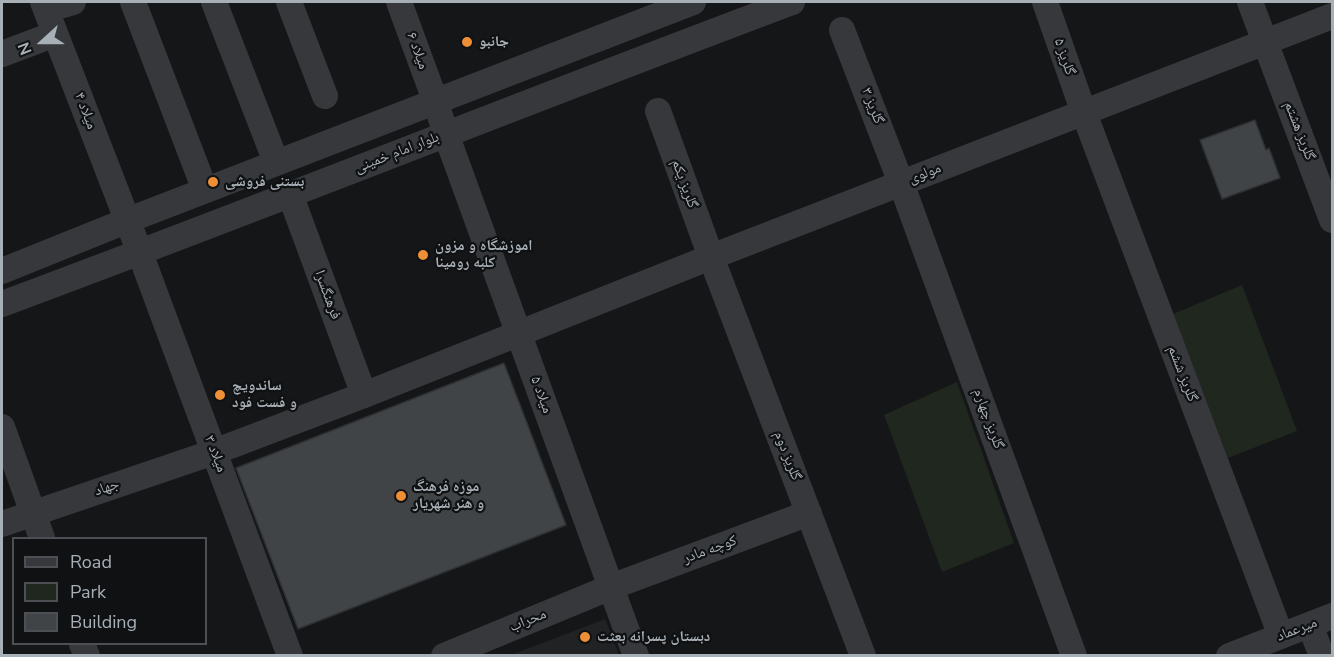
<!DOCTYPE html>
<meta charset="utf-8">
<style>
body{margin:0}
#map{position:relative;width:1334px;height:657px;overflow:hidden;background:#151617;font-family:"Nunito Sans",sans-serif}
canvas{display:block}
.frame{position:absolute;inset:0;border:3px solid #a7afb7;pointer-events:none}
.legend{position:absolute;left:12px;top:537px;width:195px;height:108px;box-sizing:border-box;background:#101112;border:2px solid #4c5054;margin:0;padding:8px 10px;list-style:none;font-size:18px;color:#a7afb7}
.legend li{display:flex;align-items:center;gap:12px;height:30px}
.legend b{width:30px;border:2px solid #4c5054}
.north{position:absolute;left:12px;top:12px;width:60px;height:60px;-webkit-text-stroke:4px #101112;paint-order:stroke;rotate:249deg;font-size:16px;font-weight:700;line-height:24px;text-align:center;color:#a7afb7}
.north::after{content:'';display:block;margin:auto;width:21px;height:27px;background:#a7afb7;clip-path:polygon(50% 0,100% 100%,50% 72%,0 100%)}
</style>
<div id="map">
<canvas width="1334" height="657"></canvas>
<div class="frame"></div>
<ul class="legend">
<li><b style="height:8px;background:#36383c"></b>Road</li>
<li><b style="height:16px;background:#20271f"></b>Park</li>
<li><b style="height:16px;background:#414447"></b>Building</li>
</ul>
<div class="north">N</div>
</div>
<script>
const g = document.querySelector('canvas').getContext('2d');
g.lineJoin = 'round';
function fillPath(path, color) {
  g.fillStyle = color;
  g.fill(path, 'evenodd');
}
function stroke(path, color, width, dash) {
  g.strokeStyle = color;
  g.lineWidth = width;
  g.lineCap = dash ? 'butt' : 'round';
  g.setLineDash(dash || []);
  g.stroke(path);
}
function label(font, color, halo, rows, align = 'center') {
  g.font = font + ' "Nunito Sans","Noto Naskh Arabic",sans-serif';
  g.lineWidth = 4.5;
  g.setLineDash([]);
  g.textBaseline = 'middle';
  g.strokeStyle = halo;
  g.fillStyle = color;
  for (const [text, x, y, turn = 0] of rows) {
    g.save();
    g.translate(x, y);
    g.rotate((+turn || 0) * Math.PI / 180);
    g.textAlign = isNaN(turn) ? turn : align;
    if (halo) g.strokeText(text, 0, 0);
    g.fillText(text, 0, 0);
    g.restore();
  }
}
fillPath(new Path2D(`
 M 605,619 L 619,655 L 511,655 Z`), '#212224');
fillPath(new Path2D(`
 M 1242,285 L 1297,431 L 1228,458 L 1173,314 Z
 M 957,382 L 1014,543 L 942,572 L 884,415 Z`), '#20271f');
const building = new Path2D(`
 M 1255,120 L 1266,150 L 1269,148 L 1280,178 L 1222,199 L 1200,140 Z
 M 504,363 L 566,525 L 298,629 L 236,468 Z`);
fillPath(building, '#414447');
stroke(building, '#2f3033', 1.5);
stroke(new Path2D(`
 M 43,2 L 140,253 L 290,656
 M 133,2 L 205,190
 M 214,2 L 276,162
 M 289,2 L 325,96
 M 399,2 L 435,100 L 446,134 L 636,656
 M 1045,2 L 1084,113 L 1281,636
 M 1250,2 L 1332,220
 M 63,5 L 73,2
 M 842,30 L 901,183 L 1074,656
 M 2,54 L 55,34
 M 658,111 L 711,257 L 863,656
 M 290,194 L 364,395
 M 2,271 L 126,221 L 693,2
 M 2,304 C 266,206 528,101 792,2
 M 2,427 L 42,538
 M 2,524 L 214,452 L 364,395 L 711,257 L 1332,16
 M 1310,625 L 1322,656
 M 82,644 L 87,656
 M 444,656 L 611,587 L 809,513
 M 1229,656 L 1332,616`), '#36383c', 26);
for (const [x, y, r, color] of [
 [467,42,6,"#ee8f37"],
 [213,182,6,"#ee8f37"],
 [423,255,6,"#ee8f37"],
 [220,395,6,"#ee8f37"],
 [401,496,6,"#ee8f37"],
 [585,637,6,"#ee8f37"]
]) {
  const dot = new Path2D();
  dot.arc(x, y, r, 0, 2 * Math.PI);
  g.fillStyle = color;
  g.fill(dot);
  stroke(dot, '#101112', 2);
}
label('bold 15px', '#a7afb7', '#101112', [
 ["جانبو",479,42],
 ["بستنی فروشی",225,182],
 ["اموزشگاه و مزون",435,246],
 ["کلبه رومینا",435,263],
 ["ساندویچ",232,386],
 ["و فست فود",232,403],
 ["موزه فرهنگ",413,487],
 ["و هنر شهریار",413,504],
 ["دبستان پسرانه بعثت",597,637]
], 'left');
label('15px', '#a7afb7', '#101112', [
 ["میلاد ۶",417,51,70],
 ["گلریز ۵",1064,57,71],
 ["گلریز ۳",872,106,69],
 ["میلاد ۴",85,111,69],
 ["گلریز هشتم",1299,131,69],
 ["بلوار امام خمینی",397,153,-21],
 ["مولوی",925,174,-21],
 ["گلریز یکم",684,184,70],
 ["فرهنگسرا",327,295,70],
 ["گلریز ششم",1182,374,69],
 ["میلاد ۵",541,395,70],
 ["گلریز چهارم",988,419,70],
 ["میلاد ۳",215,454,69],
 ["گلریز دوم",787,456,69],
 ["جهاد",107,488,-19],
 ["کوچه مادر",710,550,-20],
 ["محراب",528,621,-22],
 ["میرعماد",1297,630,-21]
]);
</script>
